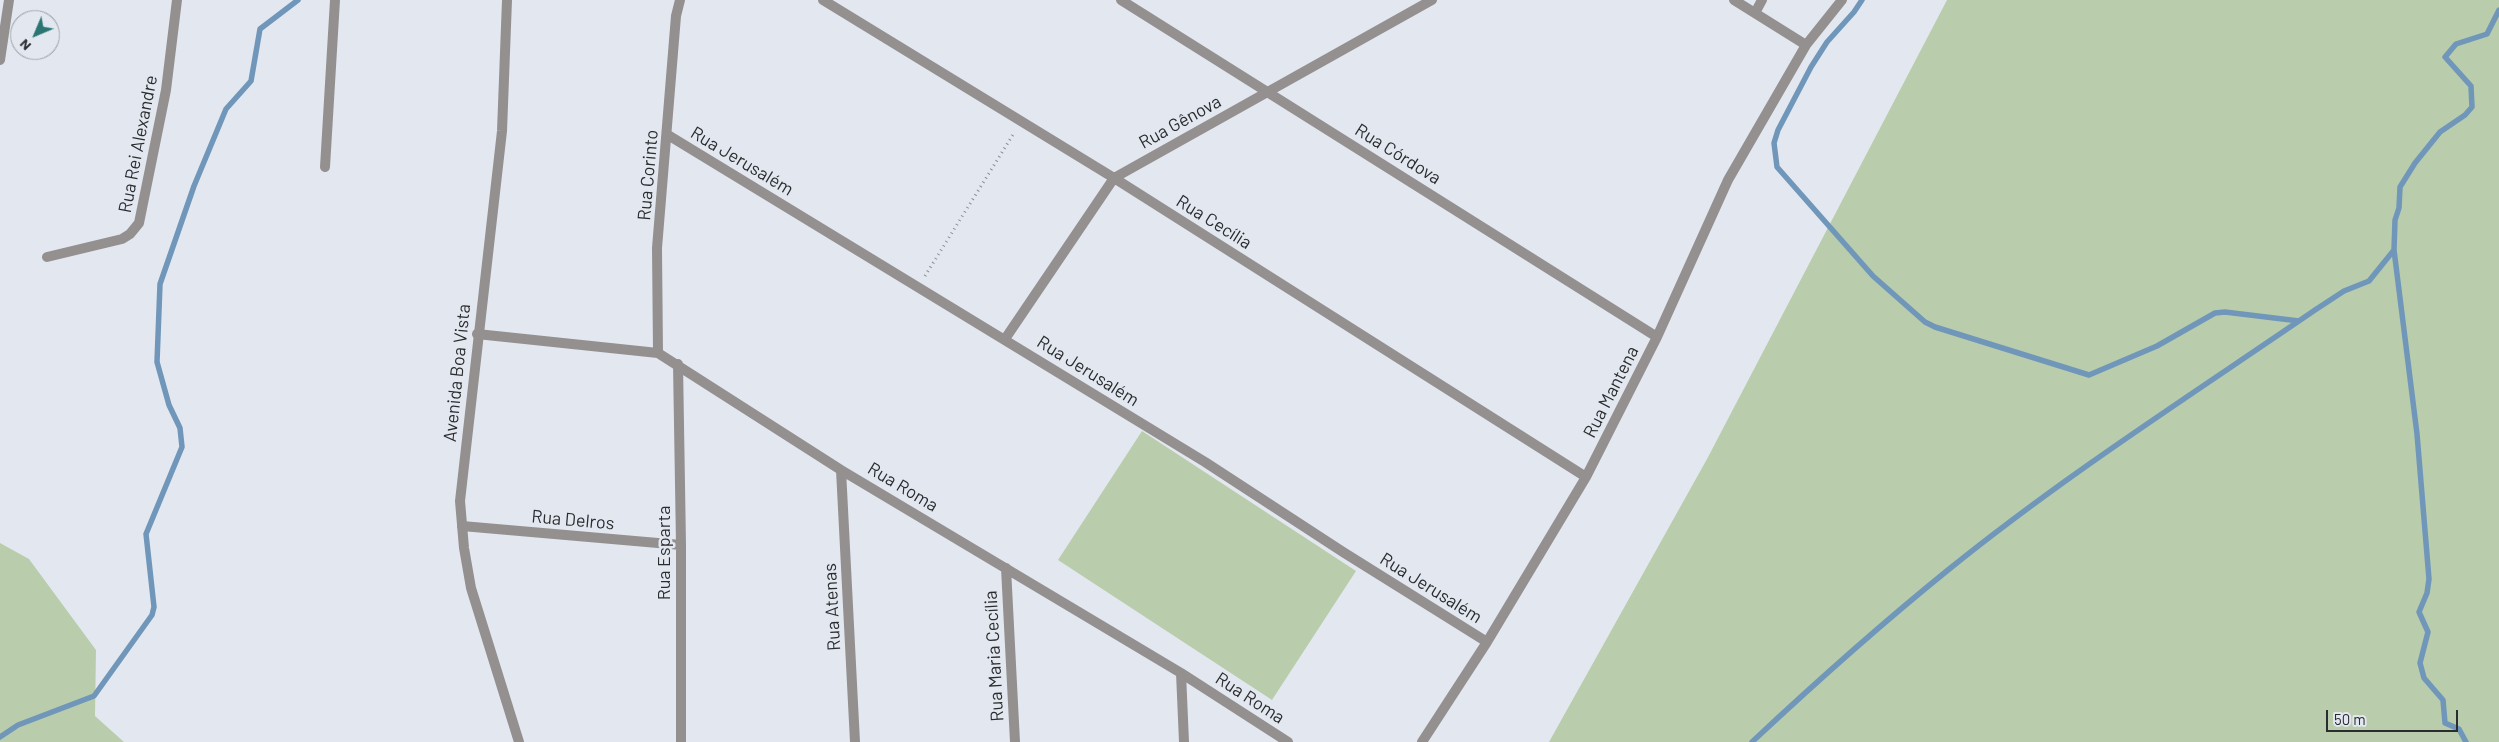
<!DOCTYPE html>
<meta charset="utf-8">
<style>
body{margin:0}
#map{position:relative;width:2499px;height:742px;overflow:hidden;background:#e3e8f0;font-family:Barlow,sans-serif}
canvas{display:block}
.north{position:absolute;left:10px;top:10px;width:50px;height:50px;box-sizing:border-box;background:#e3e8f0;border:1px solid #999da3;border-radius:50%;rotate:225deg;font-size:14px;font-weight:700;line-height:20px;text-align:center;color:#2a2c2f}
.north::after{content:'';display:block;margin:auto;width:18px;height:22px;background:#2c7573;clip-path:polygon(50% 0,100% 100%,50% 72%,0 100%)}
.scale{position:absolute;left:2326px;top:710px;width:132px;height:22px;box-sizing:border-box;border:2px solid #2a2c2f;border-top:0;padding-left:6px;font-size:15px;line-height:18px;white-space:nowrap;color:#2a2c2f;-webkit-text-stroke:4px #e3e8f0;paint-order:stroke}
</style>
<div id="map">
<canvas width="2499" height="742"></canvas>
<div class="north">N</div>
<div class="scale">50 m</div>
</div>
<script>
const g = document.querySelector('canvas').getContext('2d');
g.lineJoin = 'round';
function fillPath(path, color) {
  g.fillStyle = color;
  g.fill(path, 'evenodd');
}
function stroke(path, color, width, dash) {
  g.strokeStyle = color;
  g.lineWidth = width;
  g.lineCap = dash ? 'butt' : 'round';
  g.setLineDash(dash || []);
  g.stroke(path);
}
function label(font, color, halo, rows, align = 'center') {
  g.font = font + ' Barlow,sans-serif';
  g.lineWidth = 5;
  g.setLineDash([]);
  g.textBaseline = 'middle';
  g.strokeStyle = halo;
  g.fillStyle = color;
  for (const [text, x, y, turn = 0] of rows) {
    g.save();
    g.translate(x, y);
    g.rotate((+turn || 0) * Math.PI / 180);
    g.textAlign = isNaN(turn) ? turn : align;
    if (halo) g.strokeText(text, 0, 0);
    g.fillText(text, 0, 0);
    g.restore();
  }
}
fillPath(new Path2D(`
 M 1947,0 L 2499,0 L 2499,742 L 1549,742 L 1707,459 Z
 M 1142,431 L 1356,571 L 1272,700 L 1058,560 Z
 M 0,543 L 29,559 L 96,650 L 95,716 L 124,742 L 0,742 Z`), '#b9cdac');
stroke(new Path2D(`
 M 1862,0 L 1854,12 L 1827,42 L 1811,67 L 1778,130 L 1774,143 L 1777,167 L 1873,276 L 1925,322 L 1935,327 L 2089,375 L 2157,346 L 2215,313 L 2225,312 L 2299,321
 M 0,737 L 18,725 L 94,696 L 152,615 L 154,607 L 146,534 L 182,447 L 180,428 L 169,405 L 157,362 L 160,284 L 194,186 L 226,109 L 251,81 L 260,29 L 298,0
 M 1752,742 C 1815,683 1880,625 1948,570 C 2064,476 2191,395 2315,310 L 2344,291 L 2369,281 L 2394,250
 M 2466,742 L 2459,729 L 2445,723 L 2443,700 L 2424,678 L 2420,663 L 2428,632 L 2419,612 L 2427,593 L 2429,579 L 2417,434 L 2394,250 L 2395,220 L 2399,208 L 2400,187 L 2415,163 L 2440,132 L 2465,115 L 2472,107 L 2471,86 L 2445,57 L 2456,44 L 2487,34 L 2499,10`), '#7097ba', 5.5);
stroke(new Path2D(`
 M 925,276 L 1014,133`), '#898c92', 3, [1, 4]);
stroke(new Path2D(`
 M 823,0 L 1114,178 L 1586,477
 M 1121,0 L 1657,337
 M 1734,0 L 1806,45
 M 1755,13 L 1762,0
 M 0,60 L 9,0
 M 668,135 L 1205,462 L 1343,552 L 1487,642
 M 325,167 L 335,0
 M 47,257 L 122,239 L 130,234 L 139,223 L 166,90 L 177,0
 M 477,334 L 658,353 L 841,470 L 1181,673 L 1288,742
 M 1005,339 L 1114,178 L 1432,0
 M 658,353 L 657,248 L 676,16 L 680,0
 M 678,364 L 681,545 L 681,742
 M 841,470 L 855,742
 M 462,526 L 681,545
 M 1006,568 L 1015,742
 M 1181,673 L 1184,742
 M 1422,742 L 1487,642 L 1586,477 L 1657,337 L 1728,180 L 1806,45 L 1842,0`), '#949090', 10);
stroke(new Path2D(`
 M 507,0 L 502,131 L 460,501 L 464,548 L 471,588 L 519,742`), '#949090', 10);
label('18px', '#2a2c2f', '#e3e8f0', [
 ["Rua Gênova",1180,122,-29],
 ["Rua Rei Alexandre",138,144,-79],
 ["Rua Córdova",1398,154,32],
 ["Rua Jerusalém",742,161,31],
 ["Rua Corinto",648,175,-85],
 ["Rua Cecília",1214,222,32],
 ["Rua Jerusalém",1088,371,32],
 ["Avenida Boa Vista",457,373,-84],
 ["Rua Mantena",1611,392,-63],
 ["Rua Roma",903,487,31],
 ["Rua Delros",573,520,5],
 ["Rua Esparta",664,553,-90],
 ["Rua Jerusalém",1431,588,32],
 ["Rua Atenas",832,607,-93],
 ["Rua Maria Cecília",994,656,-93],
 ["Rua Roma",1250,698,33]
]);
</script>
